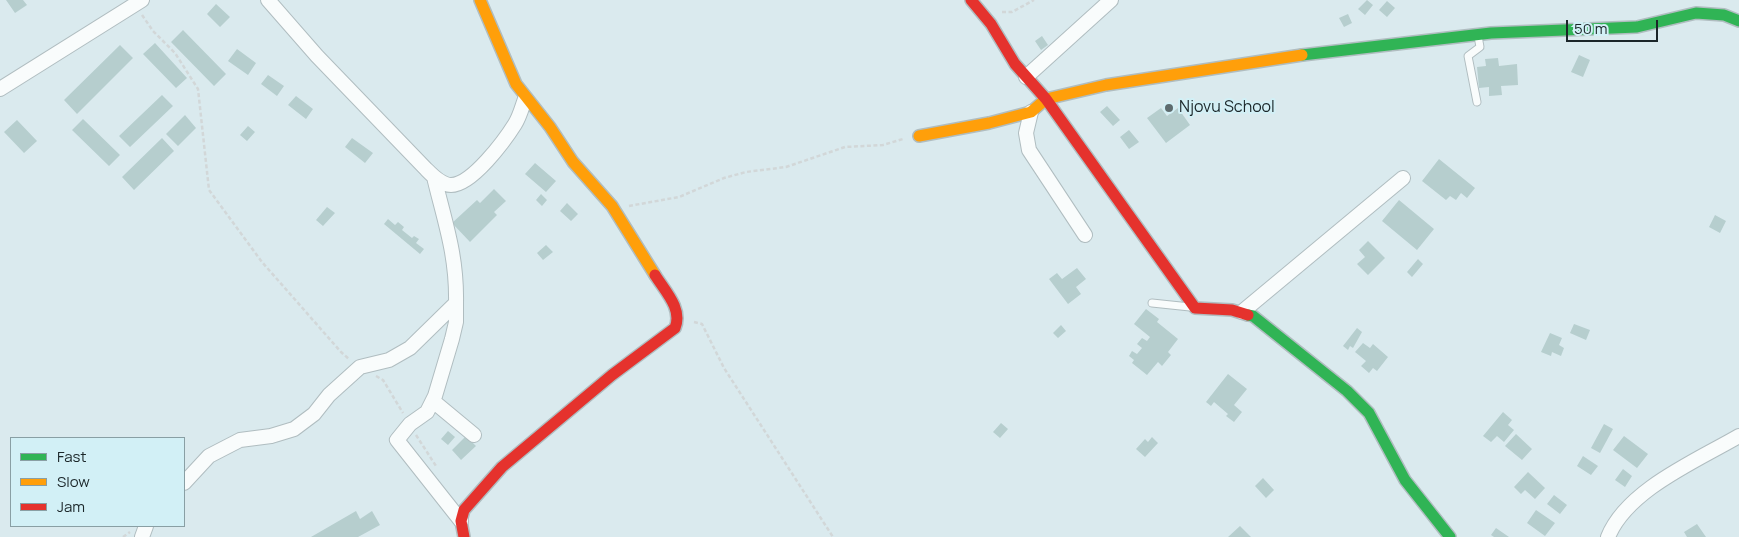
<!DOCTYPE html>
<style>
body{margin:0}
#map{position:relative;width:1739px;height:537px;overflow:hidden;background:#daeaee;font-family:Manrope,sans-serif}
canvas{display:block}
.legend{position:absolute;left:10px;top:437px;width:175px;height:90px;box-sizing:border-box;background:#d2f0f6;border:1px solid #899fa4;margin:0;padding:6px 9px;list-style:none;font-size:15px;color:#1b2629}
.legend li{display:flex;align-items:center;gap:10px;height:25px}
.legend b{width:25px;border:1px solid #899fa4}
.scale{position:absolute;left:1566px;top:20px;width:92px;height:22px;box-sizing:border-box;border:2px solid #1b2629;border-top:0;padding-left:6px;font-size:15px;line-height:18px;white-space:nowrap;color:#1b2629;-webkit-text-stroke:4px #d2f0f6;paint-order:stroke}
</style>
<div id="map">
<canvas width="1739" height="537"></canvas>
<ul class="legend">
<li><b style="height:6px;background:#30b455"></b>Fast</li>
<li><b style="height:6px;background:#ff9f0a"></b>Slow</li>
<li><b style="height:6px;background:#e5322d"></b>Jam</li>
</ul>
<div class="scale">50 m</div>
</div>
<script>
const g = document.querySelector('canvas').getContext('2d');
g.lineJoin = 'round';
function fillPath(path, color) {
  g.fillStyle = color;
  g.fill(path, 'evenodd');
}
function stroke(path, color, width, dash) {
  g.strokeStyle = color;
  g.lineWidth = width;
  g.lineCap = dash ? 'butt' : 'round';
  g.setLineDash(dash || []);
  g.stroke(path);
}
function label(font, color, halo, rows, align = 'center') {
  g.font = font + ' Manrope,sans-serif';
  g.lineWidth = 4;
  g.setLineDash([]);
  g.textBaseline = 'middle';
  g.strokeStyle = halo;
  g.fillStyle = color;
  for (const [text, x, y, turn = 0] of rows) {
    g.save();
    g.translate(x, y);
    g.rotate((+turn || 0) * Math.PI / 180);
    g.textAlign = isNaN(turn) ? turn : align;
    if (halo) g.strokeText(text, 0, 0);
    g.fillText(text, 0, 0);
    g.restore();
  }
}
fillPath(new Path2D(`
 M 6,0 L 23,0 L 27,5 L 15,13 Z
 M 1367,0 L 1373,5 L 1365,15 L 1358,9 Z
 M 1387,1 L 1395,8 L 1387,17 L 1379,10 Z
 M 216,4 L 230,17 L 220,27 L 207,14 Z
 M 1348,14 L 1352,23 L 1344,27 L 1339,18 Z
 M 183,30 L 226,74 L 214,86 L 171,42 Z
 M 1042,36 L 1048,45 L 1041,50 L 1035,41 Z
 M 155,43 L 187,78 L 176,88 L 143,54 Z
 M 120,45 L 133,58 L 77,114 L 64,100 Z
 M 237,49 L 256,63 L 248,75 L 228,61 Z
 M 1579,55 L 1590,60 L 1583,77 L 1571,72 Z
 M 1498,58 L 1499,66 L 1517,64 L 1518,85 L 1501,86 L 1502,95 L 1489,96 L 1489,87 L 1479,88 L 1477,67 L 1486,66 L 1485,59 Z
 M 268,75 L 284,86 L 277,96 L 261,84 Z
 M 162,95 L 173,106 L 130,147 L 119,136 Z
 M 296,96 L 313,109 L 306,119 L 288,105 Z
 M 1107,106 L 1120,120 L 1113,126 L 1100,112 Z
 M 1161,108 L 1167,116 L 1178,108 L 1190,125 L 1166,143 L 1147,118 Z
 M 185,115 L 196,128 L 178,146 L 166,134 Z
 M 83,119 L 120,155 L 109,166 L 72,130 Z
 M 17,120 L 37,141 L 24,153 L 4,132 Z
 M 248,126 L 255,132 L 247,141 L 240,135 Z
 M 1129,130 L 1139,142 L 1129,149 L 1120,137 Z
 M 162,138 L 174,151 L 134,190 L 122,177 Z
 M 352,138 L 373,153 L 365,163 L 345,147 Z
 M 1439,159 L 1475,188 L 1467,198 L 1461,193 L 1456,200 L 1450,196 L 1446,200 L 1422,181 Z
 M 535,163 L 556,181 L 546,192 L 525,174 Z
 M 494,189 L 506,201 L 494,212 L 497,215 L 470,242 L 452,223 L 477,200 L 480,203 Z
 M 541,194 L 547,200 L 542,206 L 536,200 Z
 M 1399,200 L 1434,229 L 1417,250 L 1382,221 Z
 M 567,203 L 578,214 L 571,221 L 560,211 Z
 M 327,207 L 335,213 L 323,226 L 316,220 Z
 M 1715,215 L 1726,221 L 1720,233 L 1709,227 Z
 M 388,219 L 395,225 L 398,222 L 404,227 L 402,230 L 412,238 L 414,236 L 419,239 L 416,243 L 424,249 L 420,254 L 384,224 Z
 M 1368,241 L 1385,258 L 1368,275 L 1357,264 L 1365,257 L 1359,250 Z
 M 546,245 L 553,252 L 543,260 L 537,253 Z
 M 1418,259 L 1423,264 L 1412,277 L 1407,272 Z
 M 1077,268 L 1086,279 L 1076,287 L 1081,294 L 1068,304 L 1049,279 L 1057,273 L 1062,279 Z
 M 1146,309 L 1159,319 L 1157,322 L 1178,339 L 1168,352 L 1171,355 L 1162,366 L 1158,362 L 1147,375 L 1132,363 L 1134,360 L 1129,356 L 1132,351 L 1137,354 L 1142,348 L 1137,344 L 1142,338 L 1147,341 L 1150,337 L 1134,324 Z
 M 1574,324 L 1590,330 L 1586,340 L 1570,333 Z
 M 1061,325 L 1066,331 L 1058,338 L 1053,333 Z
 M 1357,328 L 1362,332 L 1353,348 L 1350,346 L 1348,350 L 1343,346 Z
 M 1550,333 L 1562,338 L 1559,345 L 1564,348 L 1561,356 L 1552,352 L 1551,356 L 1541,352 Z
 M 1363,343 L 1370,348 L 1373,344 L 1388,357 L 1377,371 L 1373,368 L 1369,373 L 1361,366 L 1366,361 L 1355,352 Z
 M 1228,374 L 1247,389 L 1234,405 L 1242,412 L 1234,422 L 1226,416 L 1228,414 L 1214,402 L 1211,406 L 1206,402 Z
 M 1503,412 L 1512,420 L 1508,425 L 1514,430 L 1504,442 L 1497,436 L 1491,442 L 1483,436 Z
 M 1001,423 L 1008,429 L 1000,438 L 993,432 Z
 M 1604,424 L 1613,429 L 1600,453 L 1591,448 Z
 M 448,431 L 455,437 L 448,445 L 441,439 Z
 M 1516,434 L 1532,449 L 1522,460 L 1505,446 Z
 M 466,436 L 476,446 L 461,460 L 452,450 Z
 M 1624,436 L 1648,454 L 1637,468 L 1613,450 Z
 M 1152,437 L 1158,443 L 1145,457 L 1136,449 L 1145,439 L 1148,442 Z
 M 1583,456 L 1598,466 L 1591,475 L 1577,466 Z
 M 1623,469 L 1632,476 L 1625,487 L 1615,480 Z
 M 1528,472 L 1545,488 L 1535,499 L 1525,490 L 1521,494 L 1514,487 Z
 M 1263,478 L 1274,490 L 1266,498 L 1255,486 Z
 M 1554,495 L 1567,505 L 1560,514 L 1547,504 Z
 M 1536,510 L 1555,523 L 1545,536 L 1527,523 Z
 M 356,511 L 360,519 L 372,511 L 380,525 L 358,537 L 311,537 Z
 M 1697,524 L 1706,537 L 1687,537 L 1684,532 Z
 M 1240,526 L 1251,537 L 1228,537 Z
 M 1496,528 L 1509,537 L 1494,537 L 1491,535 Z`), '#b6cece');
const lane = new Path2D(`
 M 1477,102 L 1468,56 L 1480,47 L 1478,36
 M 1152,303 L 1190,307`);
const street = new Path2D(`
 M 268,0 L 317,56 L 425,168 C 432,175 441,185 451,185 C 472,185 505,140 515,124 C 520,116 522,107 525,99
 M 1026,77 L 1111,0
 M 0,89 L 142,0
 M 1031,112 L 1026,133 L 1029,150 L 1085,235
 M 456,303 L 456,322 L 452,339 L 435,396 L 427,412 L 410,424 L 397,440 L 461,521
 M 1242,312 L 1403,178
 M 433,401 L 474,435
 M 184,483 L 209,456 L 240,440 L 271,436 L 294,429 L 314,414 L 329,395 L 360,367 L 389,360 L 410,348 L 456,303 C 457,255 445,223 434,177
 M 142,537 L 146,526
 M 1608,537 C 1627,490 1696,461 1739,436`);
const fast = new Path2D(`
 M 1302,55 L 1491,33 L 1637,27 L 1696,13 L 1724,15 L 1739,21
 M 1248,315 L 1253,316 L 1347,391 L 1369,413 L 1405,480 L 1450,537`);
const slow = new Path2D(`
 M 480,0 L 516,84 L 550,127 L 573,162 L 612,206 L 655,275
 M 919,136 L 989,123 L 1031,112 L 1046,99 L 1106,85 L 1302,55`);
const jam = new Path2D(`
 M 971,0 L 991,24 L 1015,64 L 1046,99 L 1195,308 L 1232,310 L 1248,315
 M 464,537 L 461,521 L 464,510 L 502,467 L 612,375 L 675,328 C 683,309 665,291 655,275`);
stroke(lane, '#b0bdc0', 9);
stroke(street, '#b0bdc0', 16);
stroke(fast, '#b0bdc0', 14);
stroke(slow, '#b0bdc0', 14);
stroke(jam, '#b0bdc0', 14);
stroke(new Path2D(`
 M 1002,12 L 1012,12 L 1034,0
 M 142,15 L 153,31 L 175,53 L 198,89 L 209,190 L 262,262 L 341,352 L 350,360
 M 629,206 L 679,197 L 724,178 L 746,172 L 786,167 L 845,147 L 883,145 L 903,139
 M 694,322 L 702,324 L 724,368 L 833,537
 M 376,376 L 383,380 L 403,413
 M 416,435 L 436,466
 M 123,537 L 130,532`), '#d2d7d8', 2.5, [4, 2.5]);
stroke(lane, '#f9fcfc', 7);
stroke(street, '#f9fcfc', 14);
stroke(fast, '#30b455', 11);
stroke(slow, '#ff9f0a', 11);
stroke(jam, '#e5322d', 11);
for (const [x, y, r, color] of [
 [1169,108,5,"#5e6b6e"]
]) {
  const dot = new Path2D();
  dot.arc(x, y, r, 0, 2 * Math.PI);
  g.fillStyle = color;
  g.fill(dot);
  stroke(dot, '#d2f0f6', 2);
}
label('16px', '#1b2629', '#d2f0f6', [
 ["Njovu School",1179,108]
], 'left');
</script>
